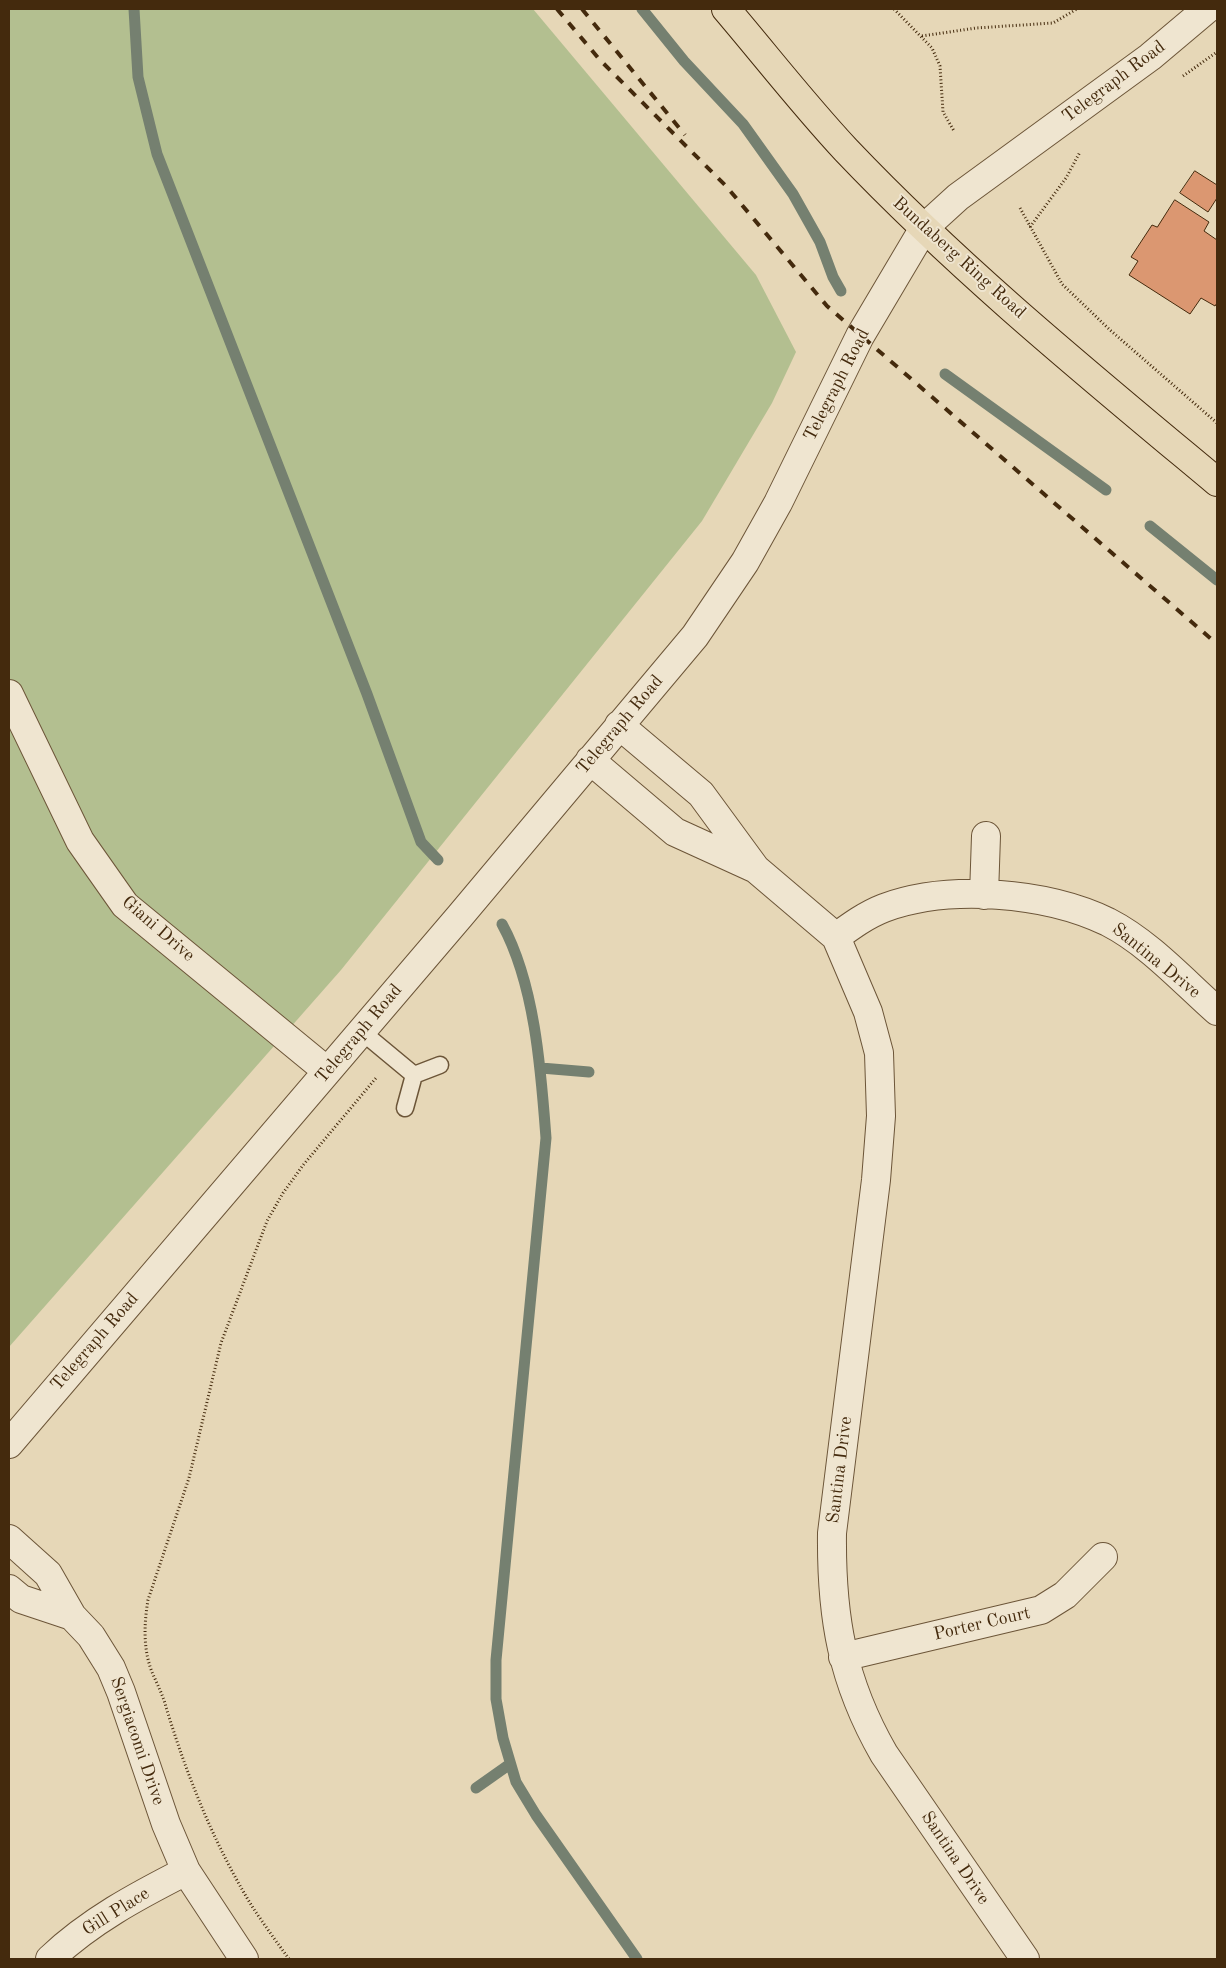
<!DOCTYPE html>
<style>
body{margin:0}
#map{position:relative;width:1226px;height:1968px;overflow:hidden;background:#e6d7b7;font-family:"Old Standard TT",serif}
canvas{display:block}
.frame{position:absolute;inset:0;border:10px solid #442a0d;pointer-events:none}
</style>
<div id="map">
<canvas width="1226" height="1968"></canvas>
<div class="frame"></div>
</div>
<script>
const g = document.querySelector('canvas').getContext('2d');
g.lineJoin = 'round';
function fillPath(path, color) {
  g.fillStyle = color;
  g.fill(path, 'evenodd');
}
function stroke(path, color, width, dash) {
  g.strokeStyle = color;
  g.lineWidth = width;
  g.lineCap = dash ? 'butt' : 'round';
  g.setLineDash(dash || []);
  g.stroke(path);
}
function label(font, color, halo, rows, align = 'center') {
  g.font = font + ' "Old Standard TT",serif';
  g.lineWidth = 4;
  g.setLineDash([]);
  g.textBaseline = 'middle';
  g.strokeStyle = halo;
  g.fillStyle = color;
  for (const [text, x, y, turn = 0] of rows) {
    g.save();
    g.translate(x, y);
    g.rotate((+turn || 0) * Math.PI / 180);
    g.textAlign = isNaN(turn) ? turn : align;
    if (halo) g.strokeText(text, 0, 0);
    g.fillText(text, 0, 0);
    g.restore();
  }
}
fillPath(new Path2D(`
 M 9,9 L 533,9 L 756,275 L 796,352 L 772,403 L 702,521 L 341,970 L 9,1347 Z`), '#b3bf90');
stroke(new Path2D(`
 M 134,9 L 138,77 L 157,154 L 367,694 L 421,842 L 438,860
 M 642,9 L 684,61 L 743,124 L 793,194 L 820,242 L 833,277 L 841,291
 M 945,374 L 1106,490
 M 1150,526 L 1217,580
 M 502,924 C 535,984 541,1071 546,1138 L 496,1660 L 496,1699 L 503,1738 L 516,1782 L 536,1815 L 637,1959
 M 541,1068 L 589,1072
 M 476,1788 L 510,1764`), '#758070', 11);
const building = new Path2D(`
 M 1195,171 L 1217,185 L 1217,198 L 1208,212 L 1180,193 Z
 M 1175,200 L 1209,222 L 1204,231 L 1217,240 L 1217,303 L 1215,306 L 1201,298 L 1190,314 L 1129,275 L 1138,261 L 1131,257 L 1152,225 L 1157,227 Z`);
fillPath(building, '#db9771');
stroke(building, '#442a0d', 1);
const service = new Path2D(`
 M 361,1031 L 414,1075
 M 405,1108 L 414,1075 L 440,1065`);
const minor = new Path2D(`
 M 9,694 L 80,841 L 125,905 L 327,1071
 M 619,725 L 701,794 L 756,869 L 836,937 L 868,1012 L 879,1053 L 881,1116 L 876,1180 L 832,1533 C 831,1617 842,1681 884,1754 L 1025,1959
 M 590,760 L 675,832 L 754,868
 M 984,895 L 986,836
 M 836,937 C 851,926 866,915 884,908 C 949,884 1046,892 1108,922 C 1149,943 1183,981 1217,1011
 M 9,1444 L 460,916 L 695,636 L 745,562 L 778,503 L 860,336 L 924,228
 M 9,1539 L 48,1574 L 72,1616 L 91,1636 L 111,1668 L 121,1692 L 166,1824 L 186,1871 L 244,1959
 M 9,1589 L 21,1599 L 72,1616
 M 843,1657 L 1041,1610 L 1065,1595 L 1103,1557
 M 50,1959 C 90,1921 137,1896 186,1871`);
const tertiary = new Path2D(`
 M 924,228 L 958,197 L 1150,57 L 1207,9`);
const primary = new Path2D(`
 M 726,9 C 766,56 804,105 846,150 C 960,270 1090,376 1217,482`);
stroke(service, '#6c5538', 19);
stroke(minor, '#6c5538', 30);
stroke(tertiary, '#6c5538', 30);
stroke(primary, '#442a0d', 30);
stroke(new Path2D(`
 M 894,9 L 932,48 L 940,66 L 943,112 L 954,131
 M 922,36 L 976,28 L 1053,23 L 1077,9
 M 1183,76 L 1217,52
 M 1020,208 L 1062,284 L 1110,330 L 1217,423
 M 1030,227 L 1066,178 L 1080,152
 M 289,1959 C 276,1941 262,1922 250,1903 C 213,1841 187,1776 166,1707 C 163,1695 157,1684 152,1672 C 143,1649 144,1624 148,1600 L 189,1478 L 221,1343 L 267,1221 L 283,1193 L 304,1164 L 376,1078`), '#442a0d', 3, [1, 2.5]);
stroke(service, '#efe5d0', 16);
stroke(minor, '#efe5d0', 28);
stroke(tertiary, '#efe5d0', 28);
stroke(primary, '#e6d7b7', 28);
stroke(new Path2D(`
 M 557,9 L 600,60 L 726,186 L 827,306 L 1217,644
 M 582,9 L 685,135`), '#442a0d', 4, [9, 9]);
label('18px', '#442a0d', '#efe5d0', [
 ["Telegraph Road",1114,82,-37],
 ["Bundaberg Ring Road",959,258,42],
 ["Telegraph Road",837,385,-63],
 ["Telegraph Road",620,725,-50],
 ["Giani Drive",158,929,41],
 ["Santina Drive",1156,961,39],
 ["Telegraph Road",359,1034,-50],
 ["Telegraph Road",95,1342,-49],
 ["Santina Drive",840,1470,-83],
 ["Porter Court",982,1624,-13],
 ["Sergiacomi Drive",137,1741,71],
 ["Santina Drive",955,1858,56],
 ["Gill Place",116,1912,-32]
]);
</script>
